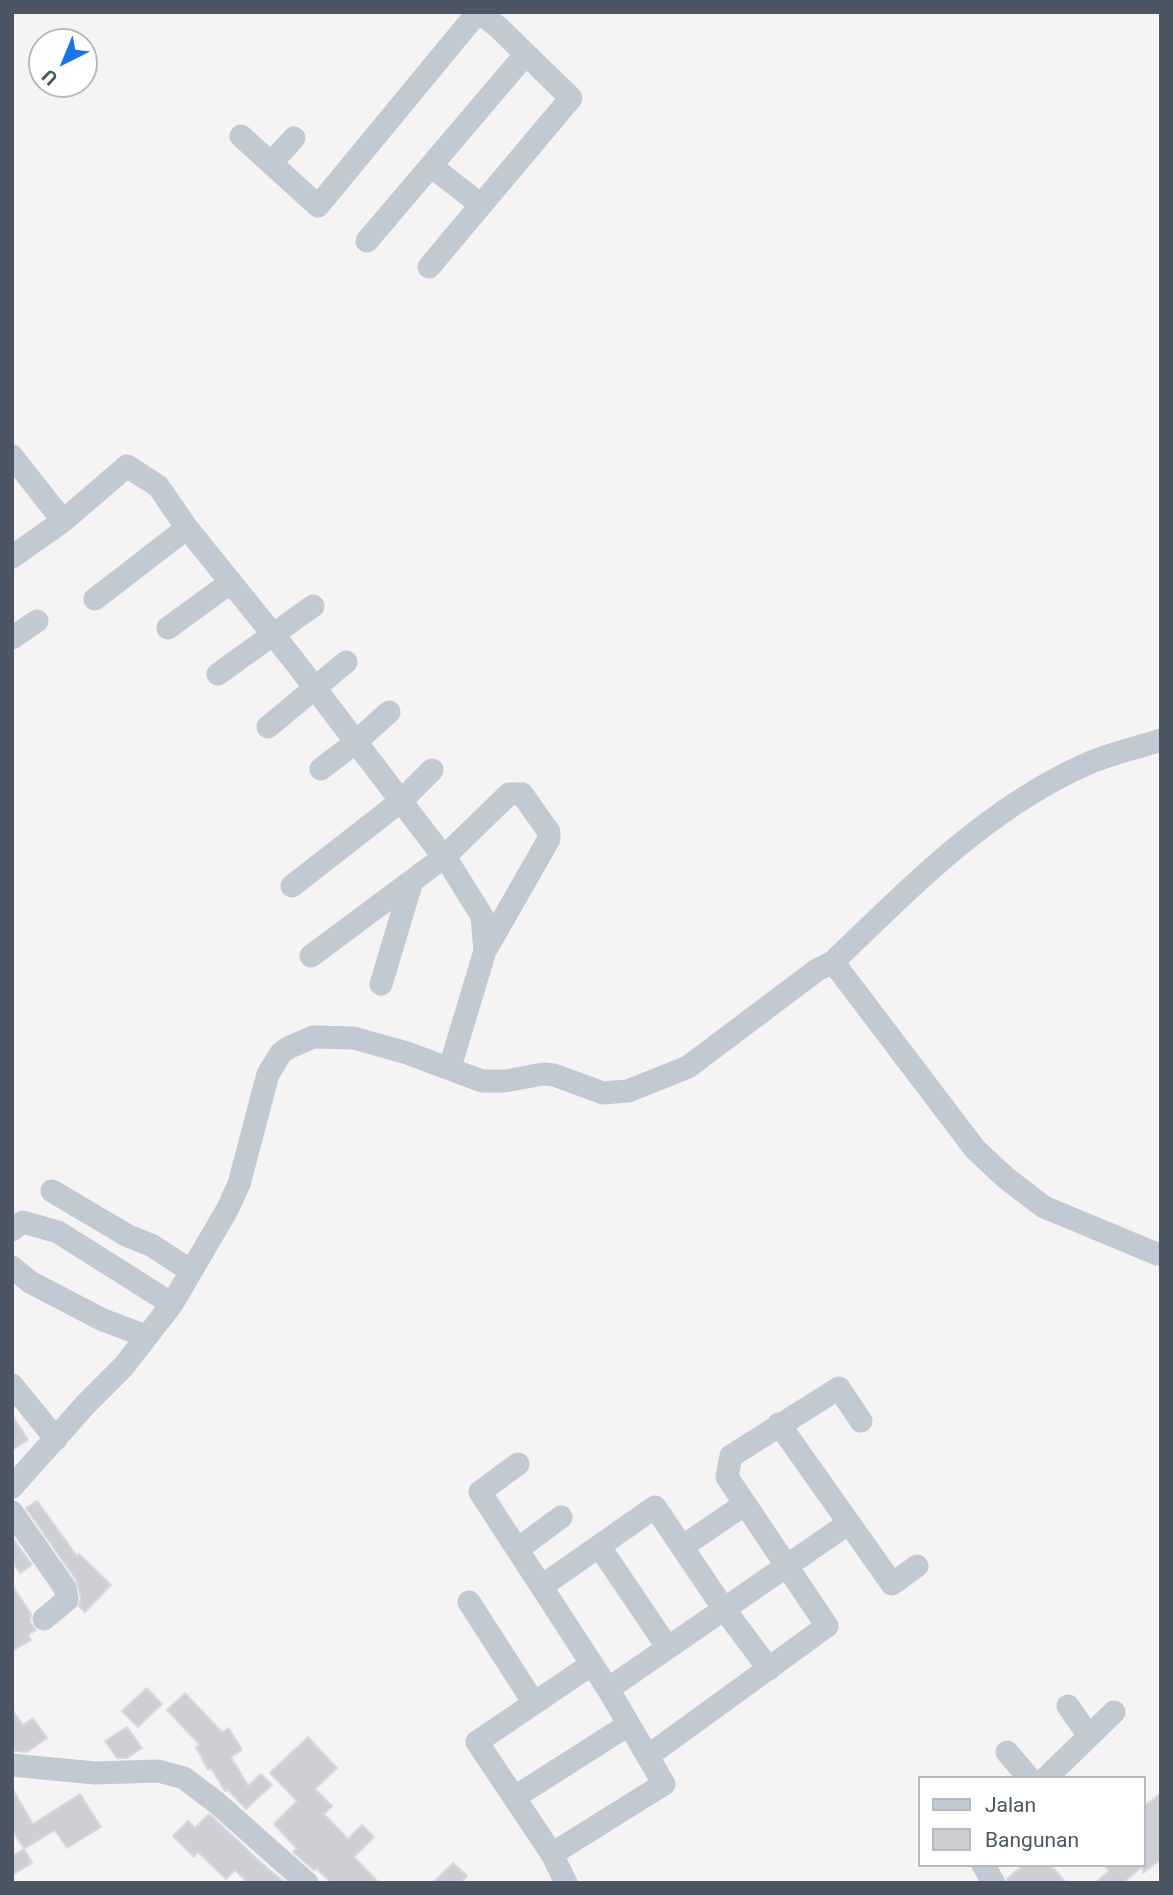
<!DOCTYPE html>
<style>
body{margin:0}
#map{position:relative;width:1173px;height:1895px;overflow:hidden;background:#f5f3f3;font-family:Roboto,sans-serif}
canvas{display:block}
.frame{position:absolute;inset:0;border:14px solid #4a5661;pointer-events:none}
.legend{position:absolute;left:918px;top:1776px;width:228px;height:91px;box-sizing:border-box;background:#fff;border:2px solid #b7bbc0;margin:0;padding:9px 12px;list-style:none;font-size:21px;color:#4a5661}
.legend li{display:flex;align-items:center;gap:14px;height:35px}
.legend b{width:35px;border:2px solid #b7bbc0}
.north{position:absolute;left:28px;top:28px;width:70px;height:70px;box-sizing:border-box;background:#fff;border:2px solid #b7bbc0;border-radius:50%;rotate:223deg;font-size:19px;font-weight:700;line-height:28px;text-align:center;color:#4a5661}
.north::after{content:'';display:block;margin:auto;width:24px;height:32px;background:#1a73e8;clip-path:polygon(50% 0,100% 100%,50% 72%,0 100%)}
</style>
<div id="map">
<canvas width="1173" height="1895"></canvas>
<div class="frame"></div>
<ul class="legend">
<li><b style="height:9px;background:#c1cad2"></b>Jalan</li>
<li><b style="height:19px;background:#cdcfd5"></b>Bangunan</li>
</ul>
<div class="north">U</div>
</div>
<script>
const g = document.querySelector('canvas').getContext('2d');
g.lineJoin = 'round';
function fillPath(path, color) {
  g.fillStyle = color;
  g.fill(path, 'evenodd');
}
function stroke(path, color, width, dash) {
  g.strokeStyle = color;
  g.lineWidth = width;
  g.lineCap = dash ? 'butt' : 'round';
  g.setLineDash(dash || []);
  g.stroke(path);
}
const building = new Path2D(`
 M 12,1415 L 28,1440 L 12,1450 Z
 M 37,1501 L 77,1556 L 79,1554 L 111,1585 L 85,1612 L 79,1606 L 81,1598 L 76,1580 L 26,1508 Z
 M 12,1537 L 32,1565 L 20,1573 L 12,1561 Z
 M 12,1585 L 31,1614 L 30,1622 L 36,1630 L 28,1635 L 31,1640 L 12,1651 Z
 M 147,1688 L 162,1704 L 138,1727 L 122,1711 Z
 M 185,1693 L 222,1732 L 229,1728 L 242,1750 L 231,1757 L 248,1786 L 261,1774 L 272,1785 L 246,1809 L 228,1790 L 225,1791 L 211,1768 L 208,1770 L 196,1747 L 200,1745 L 167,1710 Z
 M 12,1710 L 23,1725 L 33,1718 L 47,1738 L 27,1752 L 15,1751 L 12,1747 Z
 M 127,1727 L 142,1748 L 127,1758 L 117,1758 L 105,1741 Z
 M 308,1737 L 337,1768 L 315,1789 L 332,1806 L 324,1814 L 348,1839 L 362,1825 L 374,1837 L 354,1857 L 379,1883 L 331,1883 L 316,1868 L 314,1870 L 293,1852 L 297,1849 L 274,1824 L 297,1801 L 270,1773 Z
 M 12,1788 L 33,1824 L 80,1794 L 101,1827 L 67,1848 L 55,1830 L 24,1849 L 12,1829 Z
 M 1161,1793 L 1161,1859 L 1143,1873 L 1143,1866 L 1123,1883 L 1095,1883 L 1109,1871 L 1104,1865 L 1143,1865 L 1143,1807 Z
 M 209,1814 L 268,1869 L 286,1883 L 248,1883 L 235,1870 L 226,1879 L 198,1852 L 194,1857 L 173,1836 L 188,1821 L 195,1828 Z
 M 24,1849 L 32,1863 L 12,1875 L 12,1856 Z
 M 453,1863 L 467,1876 L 460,1883 L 433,1883 Z
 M 1023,1865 L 1051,1865 L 1066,1883 L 1008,1883 L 1007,1879 Z`);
fillPath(building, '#cdcfd5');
stroke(building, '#d7d9de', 2);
stroke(new Path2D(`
 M 241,136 L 318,206 L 478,12
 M 271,163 L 294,138
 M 431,166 L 481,205
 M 367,241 L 525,55
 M 429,267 L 571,98 L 498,27 L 479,12
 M 12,456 L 63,521
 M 12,557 L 63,521 L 127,466 L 158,486 L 187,528 L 292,658 L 452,868 L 482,916 L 485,951 L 450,1067
 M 95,599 L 187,528
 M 168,628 L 231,582
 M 12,638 L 37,621
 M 218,674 L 313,606
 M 268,727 L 346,662
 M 321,769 L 356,742 L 389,712
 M 292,886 L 401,801 L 432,770
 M 311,956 L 444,857 L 509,794 L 522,794 L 549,832 L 549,839 L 485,951
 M 833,962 L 975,1149 L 1006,1178 L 1044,1207 L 1157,1254
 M 381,984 L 412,881
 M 52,1191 L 128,1236 L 151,1245 L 191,1271
 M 12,1230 L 23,1222 L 58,1232 L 172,1304
 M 12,1267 L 30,1282 L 103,1320 L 146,1336
 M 12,1385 L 56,1439
 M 779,1424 L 849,1523
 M 518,1464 L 480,1492 L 608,1689
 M 12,1487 L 87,1403 L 124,1366 L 172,1304 L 227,1210 L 239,1184 L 268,1074 L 281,1053 L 288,1048 L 313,1037 L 354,1038 L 407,1053 L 482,1081 L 505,1081 L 543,1074 L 554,1075 L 603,1093 L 628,1091 L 688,1067 L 817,970 L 833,962 C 911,887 988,807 1089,763 C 1112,753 1137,748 1161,740
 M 12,1512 L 65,1588 L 67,1600 L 44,1619
 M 599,1546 L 668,1648
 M 682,1547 L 745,1504
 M 518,1549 L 561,1517
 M 542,1586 L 655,1507 L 724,1609 L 769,1669
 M 469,1602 L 534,1703
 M 1068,1706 L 1089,1736
 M 1007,1752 L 1029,1778
 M 648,1756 L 827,1626 L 727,1477 L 731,1456 L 839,1388 L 861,1421
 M 12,1765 L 95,1773 L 158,1771 L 184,1778 L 217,1803 L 307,1883
 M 1046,1778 L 1114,1712
 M 515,1797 L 628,1725
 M 552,1854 L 477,1742 L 592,1664
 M 983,1865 L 994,1883
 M 566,1883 L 552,1854 L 664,1784 L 608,1689 L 849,1523 L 892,1584 L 917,1566`), '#c1cad2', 23);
</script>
